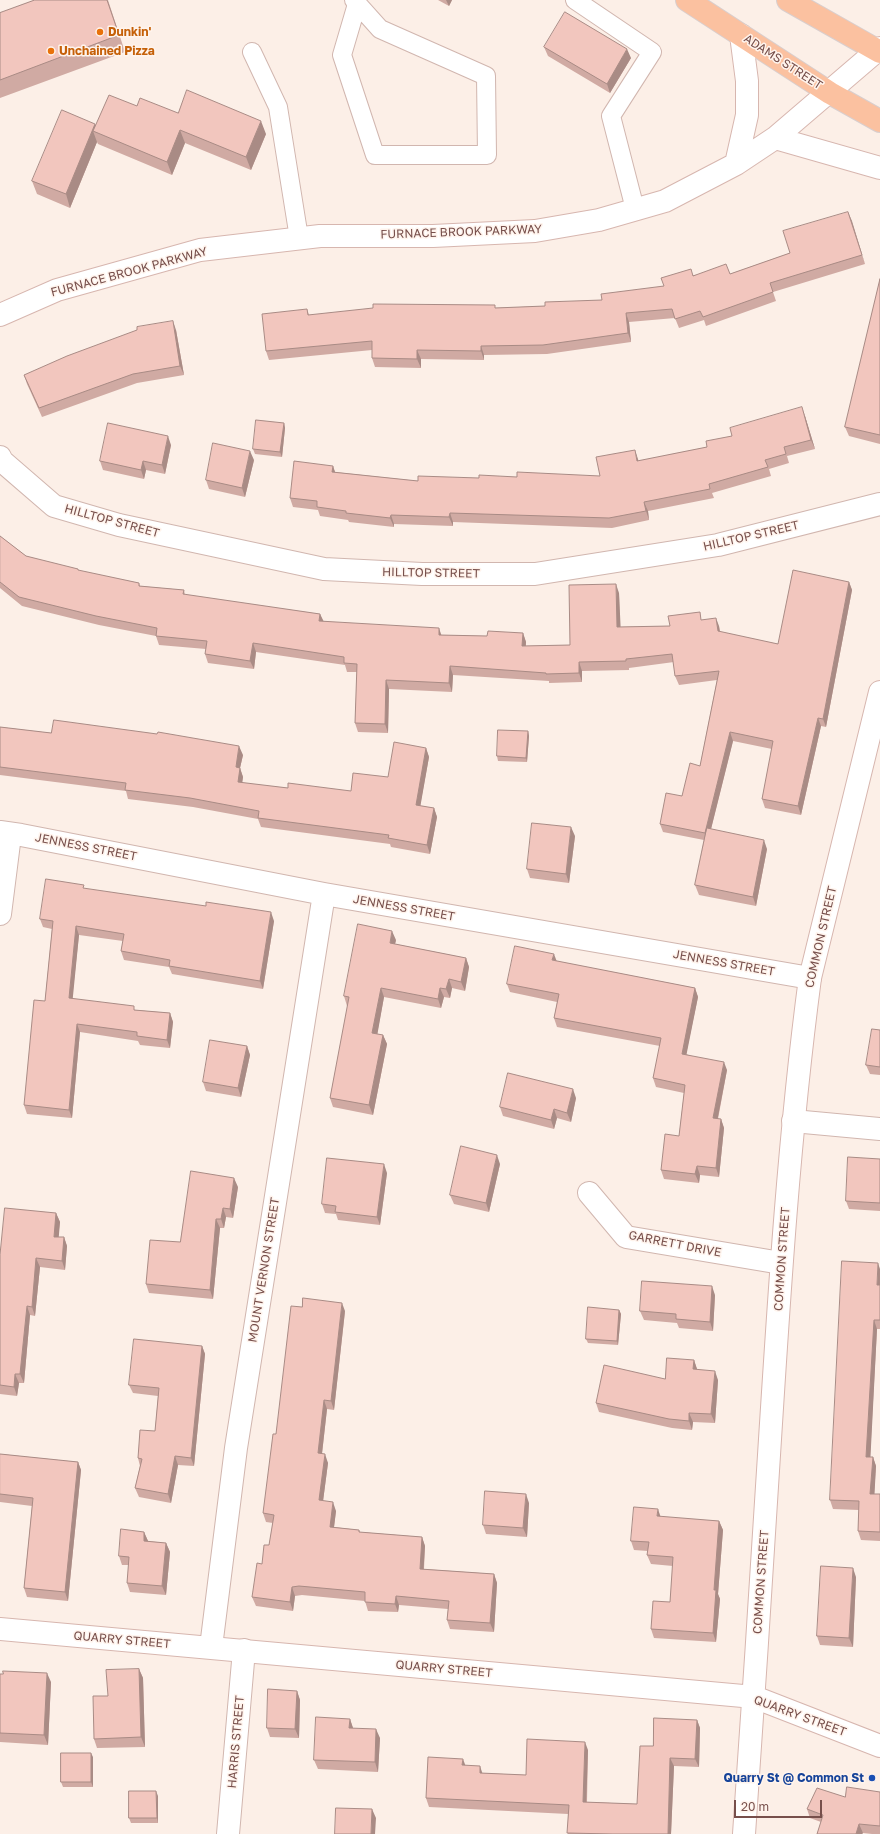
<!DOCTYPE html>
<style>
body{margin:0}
#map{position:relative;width:880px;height:1834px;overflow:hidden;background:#fcefe7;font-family:"Golos Text",sans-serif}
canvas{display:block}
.scale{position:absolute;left:734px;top:1800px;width:88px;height:18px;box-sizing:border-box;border:2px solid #774f4b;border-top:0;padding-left:5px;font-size:12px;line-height:14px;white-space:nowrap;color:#774f4b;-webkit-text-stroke:3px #fff4ed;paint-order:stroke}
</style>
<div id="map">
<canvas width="880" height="1834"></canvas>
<div class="scale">20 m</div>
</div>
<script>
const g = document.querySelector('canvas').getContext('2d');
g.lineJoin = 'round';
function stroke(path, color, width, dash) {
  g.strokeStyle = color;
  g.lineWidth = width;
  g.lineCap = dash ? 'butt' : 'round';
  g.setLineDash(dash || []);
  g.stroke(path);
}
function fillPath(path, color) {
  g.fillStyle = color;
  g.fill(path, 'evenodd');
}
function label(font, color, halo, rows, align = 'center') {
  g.font = font + ' "Golos Text",sans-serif';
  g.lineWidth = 3;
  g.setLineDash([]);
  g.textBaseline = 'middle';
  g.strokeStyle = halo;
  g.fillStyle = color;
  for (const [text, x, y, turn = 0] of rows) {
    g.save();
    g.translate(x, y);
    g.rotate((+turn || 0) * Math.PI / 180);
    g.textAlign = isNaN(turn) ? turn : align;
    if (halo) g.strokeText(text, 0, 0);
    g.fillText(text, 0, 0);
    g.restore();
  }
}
const lane = new Path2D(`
 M 354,0 L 380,29 L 486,76 L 487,155 L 375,155 L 342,55 L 357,4
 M 575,0 L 652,52 L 611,116 L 635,209
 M 252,52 L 278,107 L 299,238`);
const street = new Path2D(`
 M 0,457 L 2,461 L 54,506 L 119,525 L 324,569 L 422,574 L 535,574 L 718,545 L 880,504
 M 0,832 L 21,835 L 324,894 L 810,978
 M 0,914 L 10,835
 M 793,1121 L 880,1129
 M 589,1193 L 626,1237 L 781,1263
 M 211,1647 L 236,1448 L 324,894
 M 228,1834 L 244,1650`);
const secondary = new Path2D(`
 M 775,138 L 880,168
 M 736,164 L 747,115 L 747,81 L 741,35
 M 0,315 L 57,290 L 200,250 L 320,236 L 433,236 L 535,231 L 599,220 L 665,201 L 736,164 L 775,138 L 880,48
 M 0,1629 L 754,1697 L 880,1746
 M 744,1834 C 753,1708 761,1581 769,1455 C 779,1296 789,1136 810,978 L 880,692`);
const primary = new Path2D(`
 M 687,0 L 830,93 L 880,121
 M 788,0 L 880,52`);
stroke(lane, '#d1b6af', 20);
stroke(street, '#d1b6af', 24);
stroke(secondary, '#d7b6af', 24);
stroke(primary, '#d9cecd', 24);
stroke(lane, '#fff', 18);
stroke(street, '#fff', 22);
stroke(secondary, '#fff', 22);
stroke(primary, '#fbc1a0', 22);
fillPath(new Path2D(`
 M 35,0 L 108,0 L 125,52 L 0,98 L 0,13 Z
 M 438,0 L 452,0 L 449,6 Z
 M 544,47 L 631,58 L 610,93 L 548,56 Z
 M 137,106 L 178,113 L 266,134 L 251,170 L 185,143 L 172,175 L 98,144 L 97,142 L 70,208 L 37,194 L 32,181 L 95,124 L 96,126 Z
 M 848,212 L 865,264 L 773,292 L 776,301 L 706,326 L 704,320 L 679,328 L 675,318 L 629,322 L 631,342 L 547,354 L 484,355 L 484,360 L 421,359 L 421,368 L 375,367 L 372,358 L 372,350 L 269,360 L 266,351 L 307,309 L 309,315 L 545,306 L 602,300 L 664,286 L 693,275 L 730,274 L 790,253 Z
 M 880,279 L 880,444 L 849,436 L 845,427 Z
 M 176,330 L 184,375 L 137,383 L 42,417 L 27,384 L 24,375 Z
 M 805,416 L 815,449 L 787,456 L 789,463 L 769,469 L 771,476 L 712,493 L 714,498 L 648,511 L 649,520 L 612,528 L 453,522 L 453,526 L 394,524 L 394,527 L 349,522 L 348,520 L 320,516 L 318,510 L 293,507 L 290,498 L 333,466 L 335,472 L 418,481 L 517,477 L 600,476 L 638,459 L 638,461 L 707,447 L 732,436 Z
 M 284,423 L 285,428 L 282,457 L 255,454 L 253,449 Z
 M 171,445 L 165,474 L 146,470 L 144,479 L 103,470 L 100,461 Z
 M 254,460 L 245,497 L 209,489 L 206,480 Z
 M 0,536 L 26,556 L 79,571 L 139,583 L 140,586 L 184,590 L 185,595 L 320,614 L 323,621 L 442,635 L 487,636 L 523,633 L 526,642 L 526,646 L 570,645 L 619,593 L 620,627 L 670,626 L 702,620 L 719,626 L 720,632 L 778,644 L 849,582 L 852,590 L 826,727 L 821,726 L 801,815 L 765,808 L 762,799 L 772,749 L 733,741 L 711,829 L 767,849 L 756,906 L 699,895 L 695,885 L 704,840 L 663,832 L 660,824 L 682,796 L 700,766 L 717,680 L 679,685 L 675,676 L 674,662 L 629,668 L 629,670 L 582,671 L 582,682 L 549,683 L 549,681 L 453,675 L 452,692 L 389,689 L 388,733 L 358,732 L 355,723 L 357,672 L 347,672 L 345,665 L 256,652 L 254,669 L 208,663 L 205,654 L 206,649 L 159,645 L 156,636 L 99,625 L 22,606 L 0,588 Z
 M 0,727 L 51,733 L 243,755 L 240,768 L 243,777 L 242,783 L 288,788 L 351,791 L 388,777 L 426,748 L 429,757 L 420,806 L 434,808 L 437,817 L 430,854 L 391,847 L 390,844 L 261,827 L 258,819 L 193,807 L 128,799 L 126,791 L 0,775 Z
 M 528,731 L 529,736 L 527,762 L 498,761 L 497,756 Z
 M 575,836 L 569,883 L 530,878 L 527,869 Z
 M 85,889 L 274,921 L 263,989 L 172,974 L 169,967 L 124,960 L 121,951 L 123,941 L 79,935 L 72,999 L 136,1010 L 170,1013 L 173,1022 L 170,1048 L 140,1045 L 138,1041 L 80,1032 L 72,1118 L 27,1114 L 24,1105 L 45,1001 L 52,929 L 43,927 L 40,919 Z
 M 396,940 L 395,944 L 466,958 L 469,967 L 465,991 L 452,988 L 450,998 L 444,997 L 441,1008 L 384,997 L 377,1034 L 383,1035 L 387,1044 L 373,1115 L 333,1107 L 330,1098 L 348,1006 L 347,1006 L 344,996 Z
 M 556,961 L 695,988 L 698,997 L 686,1054 L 727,1070 L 718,1119 L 721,1119 L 724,1128 L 719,1177 L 700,1175 L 699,1183 L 664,1179 L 661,1170 L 679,1136 L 684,1093 L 656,1087 L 653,1078 L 660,1046 L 557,1027 L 554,1018 L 557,1002 L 510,992 L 507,984 Z
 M 880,1030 L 880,1075 L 870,1074 L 866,1065 Z
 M 247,1046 L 250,1055 L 241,1097 L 206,1091 L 203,1082 Z
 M 576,1098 L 571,1122 L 557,1118 L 554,1129 L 503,1116 L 500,1107 Z
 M 880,1159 L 880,1211 L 849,1209 L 846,1201 Z
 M 500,1164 L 489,1212 L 454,1204 L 450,1195 Z
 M 387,1173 L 380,1225 L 338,1220 L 336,1214 L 325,1213 L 322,1204 Z
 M 238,1187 L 233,1218 L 226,1217 L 224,1228 L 220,1228 L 213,1299 L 149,1293 L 146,1284 L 180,1242 Z
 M 56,1213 L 60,1222 L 58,1237 L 64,1237 L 67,1246 L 65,1270 L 40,1267 L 35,1316 L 30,1315 L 24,1383 L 19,1383 L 17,1396 L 0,1394 L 0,1255 Z
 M 880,1269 L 880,1329 L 877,1329 L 870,1457 L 873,1457 L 876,1466 L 874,1494 L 880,1494 L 880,1541 L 861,1540 L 858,1531 L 859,1510 L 833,1509 L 830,1500 Z
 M 715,1295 L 713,1331 L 679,1328 L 677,1323 L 644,1320 L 640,1311 Z
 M 619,1310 L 621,1314 L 618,1345 L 588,1343 L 586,1339 Z
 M 345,1311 L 334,1410 L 327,1409 L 322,1454 L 328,1463 L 323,1501 L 336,1511 L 334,1527 L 359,1530 L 360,1532 L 422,1537 L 425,1546 L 424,1569 L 494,1574 L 497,1583 L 494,1632 L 450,1629 L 447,1620 L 448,1609 L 399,1605 L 398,1612 L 368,1611 L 365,1601 L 302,1595 L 295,1596 L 293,1611 L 256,1606 L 252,1597 L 262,1564 L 269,1545 L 273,1523 L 266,1522 L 263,1513 L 276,1434 Z
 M 202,1346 L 205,1354 L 194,1466 L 178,1465 L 171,1503 L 139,1497 L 135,1488 L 140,1466 L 138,1458 L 155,1431 L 158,1396 L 133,1393 L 129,1385 Z
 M 694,1360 L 697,1369 L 718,1380 L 715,1423 L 693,1422 L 692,1430 L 672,1428 L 599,1412 L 596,1403 L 665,1379 Z
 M 0,1454 L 78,1462 L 81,1470 L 68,1601 L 27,1597 L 24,1588 L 32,1506 L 0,1502 Z
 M 529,1503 L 527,1537 L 486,1534 L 483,1525 Z
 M 661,1517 L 719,1521 L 723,1530 L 718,1594 L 720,1599 L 716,1642 L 654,1638 L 651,1629 L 670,1602 L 673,1566 L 651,1564 L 647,1555 L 648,1551 L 634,1550 L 631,1541 Z
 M 144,1532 L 148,1541 L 166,1543 L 170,1552 L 166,1595 L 130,1592 L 127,1583 L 129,1565 L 122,1565 L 119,1556 Z
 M 856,1577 L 853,1647 L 820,1645 L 817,1636 Z
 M 139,1669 L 143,1678 L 145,1747 L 97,1748 L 94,1739 L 108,1696 Z
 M 0,1674 L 51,1682 L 48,1745 L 0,1742 Z
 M 297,1691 L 300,1700 L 299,1738 L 270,1737 L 267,1728 Z
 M 350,1719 L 353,1728 L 380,1738 L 378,1772 L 318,1769 L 314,1760 Z
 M 697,1720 L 700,1728 L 699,1767 L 674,1766 L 671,1834 L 568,1834 L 568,1814 L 429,1807 L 426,1798 L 465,1766 L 482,1773 L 526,1775 L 588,1750 L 587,1802 L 637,1804 L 653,1746 Z
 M 93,1757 L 93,1787 L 63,1787 L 61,1782 Z
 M 880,1792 L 880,1834 L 872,1834 L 863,1833 L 862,1834 L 817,1834 L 821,1822 L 810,1818 L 807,1809 L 845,1797 Z
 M 158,1796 L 158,1823 L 131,1823 L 129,1818 Z`), '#d0aaa3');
fillPath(new Path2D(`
 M 446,0 L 452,0 L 449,6 Z
 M 627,49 L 631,58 L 610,93 L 607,84 Z
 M 261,121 L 266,134 L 251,170 L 246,157 Z
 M 95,124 L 98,133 L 93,131 L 97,142 L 70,208 L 66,194 Z
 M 180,130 L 185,143 L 172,175 L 167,162 Z
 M 848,212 L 852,221 L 865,264 L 862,255 Z
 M 626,313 L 629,322 L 631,342 L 628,333 Z
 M 173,321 L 176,330 L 184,375 L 180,366 Z
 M 481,346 L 484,355 L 484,360 L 481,351 Z
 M 417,350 L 421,359 L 421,368 L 417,359 Z
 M 802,407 L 805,416 L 815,449 L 811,440 Z
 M 284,423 L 285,428 L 282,457 L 280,452 Z
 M 168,436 L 171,445 L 165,474 L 162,465 Z
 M 635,450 L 638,459 L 640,470 L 637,461 Z
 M 250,451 L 254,460 L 245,497 L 242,488 Z
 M 143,461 L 146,470 L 144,479 L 141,470 Z
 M 333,466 L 336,475 L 332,472 Z
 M 644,502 L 648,511 L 649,520 L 646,511 Z
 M 450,513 L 453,522 L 453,526 L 449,517 Z
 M 391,515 L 394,524 L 394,527 L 390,518 Z
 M 849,582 L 852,590 L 826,727 L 823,719 Z
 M 616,584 L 619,593 L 621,635 L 617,627 Z
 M 320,614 L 324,622 L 319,621 Z
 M 716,618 L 719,626 L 721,640 L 718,631 Z
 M 439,628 L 442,637 L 439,635 Z
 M 523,633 L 526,642 L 525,654 L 522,646 Z
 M 253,643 L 256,652 L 254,669 L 250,661 Z
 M 579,662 L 582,671 L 582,682 L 579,673 Z
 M 450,666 L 453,675 L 452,692 L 449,683 Z
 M 386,680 L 389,689 L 388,733 L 385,724 Z
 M 818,718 L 821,726 L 801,815 L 798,806 Z
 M 528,731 L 529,736 L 527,762 L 526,758 Z
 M 730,732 L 733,741 L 708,841 L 705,833 Z
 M 239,746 L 243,755 L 240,768 L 243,777 L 241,791 L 238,782 L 236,767 Z
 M 426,748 L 429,757 L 419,814 L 416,805 Z
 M 434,808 L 437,817 L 430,854 L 427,845 Z
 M 571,827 L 575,836 L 569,883 L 566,874 Z
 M 764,840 L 767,849 L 756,906 L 753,897 Z
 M 271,912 L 274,921 L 263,989 L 260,981 Z
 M 76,926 L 79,935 L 72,1006 L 69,998 Z
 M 392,931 L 396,940 L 393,952 L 390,943 Z
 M 554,954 L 557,962 L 552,960 Z
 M 466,958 L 469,967 L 465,991 L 461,982 Z
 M 449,979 L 452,988 L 450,998 L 446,989 Z
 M 381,988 L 384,997 L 376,1042 L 372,1033 Z
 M 440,988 L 444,997 L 441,1008 L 438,999 Z
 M 695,988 L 698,997 L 685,1062 L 682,1054 Z
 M 170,1013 L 173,1022 L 170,1048 L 167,1040 Z
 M 77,1024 L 80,1032 L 72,1118 L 69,1110 Z
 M 383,1035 L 387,1044 L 373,1115 L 369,1105 Z
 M 247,1046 L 250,1055 L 241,1097 L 238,1088 Z
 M 724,1062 L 727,1070 L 716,1127 L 713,1118 Z
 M 573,1089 L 576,1098 L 571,1122 L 567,1113 Z
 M 554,1109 L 557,1118 L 554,1129 L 551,1120 Z
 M 721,1119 L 724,1128 L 719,1177 L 716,1168 Z
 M 497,1155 L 500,1164 L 489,1212 L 486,1203 Z
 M 384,1164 L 387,1173 L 380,1225 L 377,1217 Z
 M 697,1166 L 700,1175 L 699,1183 L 695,1174 Z
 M 234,1178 L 238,1187 L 233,1218 L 230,1209 Z
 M 223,1208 L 226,1217 L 224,1228 L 221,1219 Z
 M 56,1213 L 60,1222 L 58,1246 L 54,1237 Z
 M 216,1219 L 220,1228 L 213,1299 L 210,1290 Z
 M 64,1237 L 67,1246 L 65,1270 L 62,1261 Z
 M 36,1258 L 40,1267 L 35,1316 L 32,1307 Z
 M 878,1263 L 880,1269 L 880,1294 L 877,1285 Z
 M 712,1286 L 715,1295 L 713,1331 L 710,1322 Z
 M 342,1303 L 345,1311 L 334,1410 L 331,1401 Z
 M 27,1306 L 30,1315 L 24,1383 L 20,1374 Z
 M 619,1310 L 621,1314 L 618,1345 L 617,1341 Z
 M 874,1320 L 877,1329 L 870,1466 L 866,1457 Z
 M 202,1346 L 205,1354 L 194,1466 L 191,1458 Z
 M 694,1360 L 697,1369 L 696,1378 L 693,1369 Z
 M 715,1371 L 718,1380 L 715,1423 L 711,1414 Z
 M 15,1374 L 19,1383 L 17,1396 L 14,1387 Z
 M 324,1400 L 327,1409 L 321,1462 L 318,1453 Z
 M 689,1413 L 693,1422 L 692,1430 L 689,1421 Z
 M 325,1454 L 328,1463 L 322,1509 L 319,1500 Z
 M 175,1456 L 178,1465 L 171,1503 L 168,1494 Z
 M 873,1457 L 876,1466 L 874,1503 L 870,1494 Z
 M 78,1462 L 81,1470 L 68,1601 L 65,1592 Z
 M 526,1494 L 529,1503 L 527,1537 L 523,1528 Z
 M 333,1502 L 336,1511 L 333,1535 L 330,1527 Z
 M 658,1509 L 661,1518 L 657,1516 Z
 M 719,1521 L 723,1530 L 718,1594 L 720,1599 L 716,1642 L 713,1633 L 714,1590 Z
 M 144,1532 L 148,1541 L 147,1550 L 144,1541 Z
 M 422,1537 L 425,1546 L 423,1578 L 420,1569 Z
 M 166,1543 L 170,1552 L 166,1595 L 162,1586 Z
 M 853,1568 L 856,1577 L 853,1647 L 849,1638 Z
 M 494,1574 L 497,1583 L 494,1632 L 490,1623 Z
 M 292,1587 L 295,1596 L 293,1611 L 290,1602 Z
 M 396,1596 L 399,1605 L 398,1612 L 395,1604 Z
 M 139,1669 L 143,1678 L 145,1747 L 141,1737 Z
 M 47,1673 L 51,1682 L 48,1745 L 44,1735 Z
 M 297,1691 L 300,1700 L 299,1738 L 295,1729 Z
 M 350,1719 L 353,1728 L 349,1728 Z
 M 697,1720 L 700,1728 L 699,1767 L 695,1759 Z
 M 376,1729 L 380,1738 L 378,1772 L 375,1762 Z
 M 585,1742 L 588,1750 L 586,1810 L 583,1802 Z
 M 91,1753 L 93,1757 L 93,1787 L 91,1782 Z
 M 670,1758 L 674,1766 L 671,1834 L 668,1834 Z
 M 463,1759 L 466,1767 L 462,1765 Z
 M 480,1766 L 483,1775 L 480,1773 Z
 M 156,1791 L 158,1796 L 158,1823 L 157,1818 Z
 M 372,1809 L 376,1818 L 375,1834 L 371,1834 Z
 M 859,1824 L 863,1833 L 862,1834 L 856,1834 Z`), '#a98b85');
const building = new Path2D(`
 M 35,0 L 107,0 L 119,35 L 0,80 L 0,13 Z
 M 565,12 L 627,49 L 607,84 L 544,47 Z
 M 187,90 L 261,121 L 246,157 L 180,130 L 167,162 L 93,131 L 109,95 L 137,106 L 140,98 L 178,113 Z
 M 62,110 L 95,124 L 66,194 L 32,181 Z
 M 848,212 L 862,255 L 770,283 L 773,292 L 703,317 L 700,311 L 675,319 L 672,309 L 626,313 L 628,333 L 543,345 L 481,346 L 481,351 L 417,350 L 417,359 L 372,358 L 372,341 L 266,351 L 262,314 L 307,309 L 308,315 L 373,308 L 373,304 L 495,305 L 495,308 L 545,306 L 545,302 L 602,300 L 601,294 L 664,286 L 661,278 L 691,269 L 693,276 L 726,264 L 730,274 L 790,253 L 783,231 Z
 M 880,279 L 880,435 L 845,427 Z
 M 173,321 L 180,366 L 133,374 L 39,408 L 24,375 L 67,356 L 137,330 L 137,327 Z
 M 802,407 L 811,440 L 784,447 L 786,454 L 765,460 L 768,467 L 709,484 L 710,489 L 644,502 L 646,511 L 609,518 L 450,513 L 449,517 L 391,515 L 390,518 L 346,513 L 346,511 L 317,507 L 317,501 L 290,498 L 294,461 L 333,466 L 332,472 L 418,481 L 418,476 L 479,478 L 479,475 L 517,477 L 517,472 L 600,476 L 596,457 L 635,450 L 637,461 L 707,447 L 706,441 L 732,436 L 730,428 Z
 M 256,420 L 284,423 L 280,452 L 253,449 Z
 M 108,423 L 168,436 L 162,465 L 143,461 L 141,470 L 100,461 Z
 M 213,443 L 250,451 L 242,488 L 206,480 Z
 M 0,536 L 26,556 L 78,569 L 78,570 L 139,583 L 139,586 L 184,590 L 183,594 L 320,614 L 319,621 L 439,628 L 439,635 L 487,636 L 488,631 L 523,633 L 522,646 L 570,645 L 569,585 L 616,584 L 617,627 L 670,626 L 668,616 L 700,612 L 701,620 L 716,618 L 718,631 L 778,644 L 793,570 L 849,582 L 823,719 L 818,718 L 798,806 L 762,799 L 773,741 L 730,732 L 705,833 L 660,824 L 666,793 L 682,796 L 690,763 L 700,766 L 719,671 L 675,676 L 672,654 L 626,659 L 626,661 L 579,662 L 579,673 L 546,674 L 546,673 L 450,666 L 449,683 L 386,680 L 385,724 L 355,723 L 357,664 L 344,663 L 344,657 L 253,643 L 250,661 L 205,654 L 207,641 L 156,636 L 157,628 L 96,616 L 19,597 L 0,582 Z
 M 54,720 L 157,734 L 158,732 L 239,746 L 236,767 L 240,768 L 238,782 L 288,788 L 288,783 L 351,791 L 353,773 L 388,777 L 394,742 L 426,748 L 416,805 L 434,808 L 427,845 L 388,838 L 389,835 L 258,818 L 259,811 L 190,798 L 125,790 L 126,783 L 0,767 L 0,727 L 51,733 Z
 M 498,730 L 528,731 L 526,758 L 497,756 Z
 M 532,823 L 571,827 L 566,874 L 527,869 Z
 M 707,828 L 764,840 L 753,897 L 695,885 Z
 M 46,879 L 84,885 L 83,888 L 206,906 L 206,902 L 271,912 L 260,981 L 169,966 L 170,960 L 121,951 L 124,934 L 76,926 L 69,998 L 134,1006 L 134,1010 L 170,1013 L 167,1040 L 137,1036 L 137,1032 L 77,1024 L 69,1110 L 24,1105 L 34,1000 L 45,1001 L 53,921 L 40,919 Z
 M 358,924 L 392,931 L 390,943 L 466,958 L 461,982 L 449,979 L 446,989 L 440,988 L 438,999 L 381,988 L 372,1033 L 383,1035 L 369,1105 L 330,1098 L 349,997 L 344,996 Z
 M 515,946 L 554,954 L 552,960 L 695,988 L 682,1054 L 724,1062 L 713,1118 L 721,1119 L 716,1168 L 697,1166 L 695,1174 L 661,1170 L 665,1134 L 679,1136 L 685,1085 L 653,1078 L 661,1038 L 554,1018 L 559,994 L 507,984 Z
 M 872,1029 L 880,1030 L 880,1067 L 866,1065 Z
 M 210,1040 L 247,1046 L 238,1088 L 203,1082 Z
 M 508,1073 L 573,1089 L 567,1113 L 554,1109 L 551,1120 L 500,1107 Z
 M 461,1146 L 497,1155 L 486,1203 L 450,1195 Z
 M 848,1157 L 880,1159 L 880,1203 L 846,1201 Z
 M 327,1158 L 384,1164 L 377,1217 L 335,1212 L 336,1206 L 322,1204 Z
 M 191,1171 L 234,1178 L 230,1209 L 223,1208 L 221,1219 L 216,1219 L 210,1290 L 146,1284 L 150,1240 L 180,1242 Z
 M 5,1208 L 56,1213 L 54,1237 L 64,1237 L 62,1261 L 36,1258 L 32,1307 L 27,1306 L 20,1374 L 15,1374 L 14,1387 L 0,1385 L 0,1255 Z
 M 842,1261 L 878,1263 L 877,1285 L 880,1285 L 880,1320 L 874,1320 L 866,1457 L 873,1457 L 870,1494 L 880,1494 L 880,1532 L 858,1531 L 859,1501 L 830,1500 Z
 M 642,1281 L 712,1286 L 710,1322 L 676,1319 L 676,1314 L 640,1311 Z
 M 303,1298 L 342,1303 L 331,1401 L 324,1400 L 318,1453 L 325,1454 L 319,1500 L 333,1502 L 330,1527 L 359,1530 L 359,1532 L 422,1537 L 420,1569 L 494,1574 L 490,1623 L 447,1620 L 449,1601 L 396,1596 L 395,1604 L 365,1602 L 365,1592 L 299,1586 L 292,1587 L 290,1602 L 252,1597 L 257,1563 L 262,1564 L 264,1545 L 269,1545 L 274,1515 L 263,1513 L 273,1434 L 276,1434 L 291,1306 L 302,1307 Z
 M 588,1307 L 619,1310 L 617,1341 L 586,1339 Z
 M 134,1339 L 202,1346 L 191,1458 L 175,1456 L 168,1494 L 135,1488 L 142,1459 L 138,1458 L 140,1430 L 155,1431 L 159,1388 L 129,1385 Z
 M 667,1358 L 694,1360 L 693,1369 L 715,1371 L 711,1414 L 689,1413 L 689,1421 L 669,1419 L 596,1403 L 604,1365 L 665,1379 Z
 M 0,1454 L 78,1462 L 65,1592 L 24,1588 L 33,1498 L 0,1494 Z
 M 485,1491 L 526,1494 L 523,1528 L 483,1525 Z
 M 634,1507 L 658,1509 L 657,1516 L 719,1521 L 714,1590 L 716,1590 L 713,1633 L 651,1629 L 653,1601 L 670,1602 L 673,1557 L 647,1555 L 649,1542 L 631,1541 Z
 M 121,1529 L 144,1532 L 144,1541 L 166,1543 L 162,1586 L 127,1583 L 129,1557 L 119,1556 Z
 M 821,1566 L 853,1568 L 849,1638 L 817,1636 Z
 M 139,1669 L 141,1737 L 94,1739 L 93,1696 L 108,1696 L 106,1670 Z
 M 3,1671 L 47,1673 L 44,1735 L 0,1733 L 0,1674 L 3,1674 Z
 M 268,1689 L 297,1691 L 295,1729 L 267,1728 Z
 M 316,1717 L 350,1719 L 349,1728 L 376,1729 L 375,1762 L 314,1760 Z
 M 654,1718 L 697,1720 L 695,1759 L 670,1758 L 668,1834 L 613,1834 L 567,1833 L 569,1805 L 426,1798 L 428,1757 L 463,1759 L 462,1765 L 480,1766 L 480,1773 L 526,1775 L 527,1739 L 585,1742 L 583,1802 L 637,1804 L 640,1746 L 653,1746 Z
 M 61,1753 L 91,1753 L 91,1782 L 61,1782 Z
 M 847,1787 L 880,1792 L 880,1826 L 859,1824 L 856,1834 L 817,1834 L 823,1815 L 807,1809 L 817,1788 L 845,1797 Z
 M 129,1791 L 156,1791 L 157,1818 L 129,1818 Z
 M 336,1808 L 372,1809 L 371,1834 L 335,1834 Z`);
fillPath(building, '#f2c6be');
stroke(building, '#a98b85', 1);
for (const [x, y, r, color] of [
 [100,32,4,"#e8710a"],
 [51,51,4,"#e8710a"],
 [872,1778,4,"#1a4fb4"]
]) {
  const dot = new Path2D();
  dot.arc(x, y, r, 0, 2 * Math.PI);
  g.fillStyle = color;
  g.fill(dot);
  stroke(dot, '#fff4ed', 1.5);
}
label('bold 12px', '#c56008', '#fff4ed', [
 ["Dunkin'",108,32],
 ["Unchained Pizza",59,51]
], 'left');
label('12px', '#774f4b', '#fff4ed', [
 ["ADAMS STREET",783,62,33],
 ["FURNACE BROOK PARKWAY",461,232,-2],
 ["FURNACE BROOK PARKWAY",129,272,-15],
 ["HILLTOP STREET",112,521,15],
 ["HILLTOP STREET",751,536,-13],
 ["HILLTOP STREET",431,573,1],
 ["JENNESS STREET",86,847,11],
 ["JENNESS STREET",404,908,10],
 ["COMMON STREET",821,937,-77],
 ["JENNESS STREET",724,963,10],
 ["GARRETT DRIVE",675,1244,11],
 ["COMMON STREET",782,1259,-86],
 ["MOUNT VERNON STREET",264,1270,-81],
 ["COMMON STREET",761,1582,-86],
 ["QUARRY STREET",122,1640,5],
 ["QUARRY STREET",444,1669,5],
 ["QUARRY STREET",800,1716,20],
 ["HARRIS STREET",236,1742,-85]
]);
label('bold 12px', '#164399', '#fff4ed', [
 ["Quarry St @ Common St",864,1778]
], 'right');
</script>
